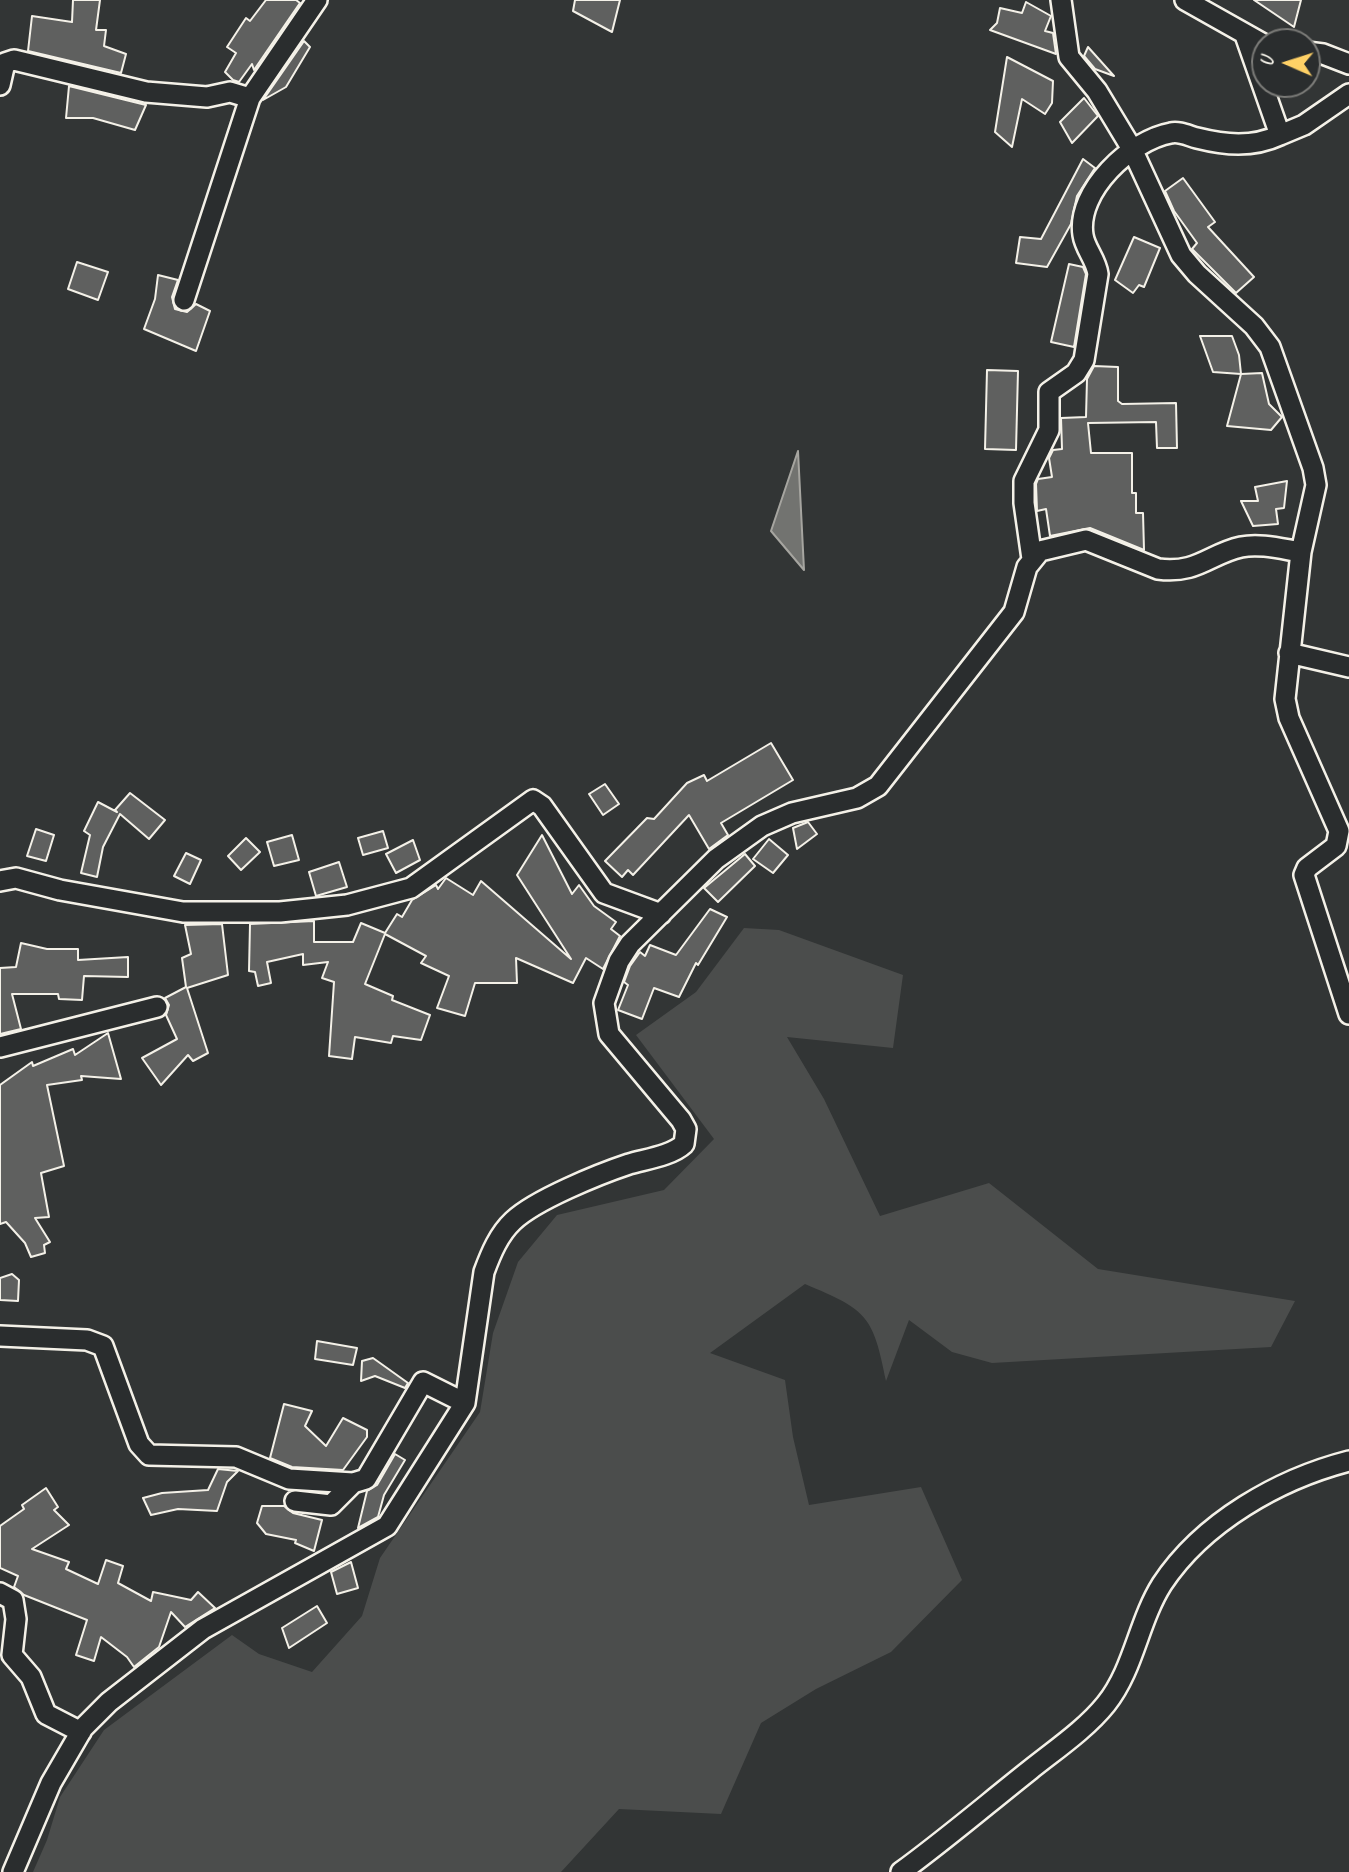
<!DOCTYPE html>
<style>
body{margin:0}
#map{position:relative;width:1349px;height:1872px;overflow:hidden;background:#323535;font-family:Caveat,sans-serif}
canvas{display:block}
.north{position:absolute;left:1251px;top:28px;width:70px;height:70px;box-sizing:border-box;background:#2a2d2e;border:2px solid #7b7b78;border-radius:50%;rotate:273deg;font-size:19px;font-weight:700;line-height:28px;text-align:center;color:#f4f1e8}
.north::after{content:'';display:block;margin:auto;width:24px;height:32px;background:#ffd166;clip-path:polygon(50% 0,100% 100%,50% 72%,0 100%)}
</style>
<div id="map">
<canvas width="1349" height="1872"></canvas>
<div class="north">U</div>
</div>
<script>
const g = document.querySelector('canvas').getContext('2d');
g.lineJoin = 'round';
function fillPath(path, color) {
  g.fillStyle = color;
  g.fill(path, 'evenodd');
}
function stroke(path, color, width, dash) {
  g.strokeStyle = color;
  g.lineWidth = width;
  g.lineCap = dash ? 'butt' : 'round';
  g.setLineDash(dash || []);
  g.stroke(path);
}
fillPath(new Path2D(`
 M 744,928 L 779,930 L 903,975 L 893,1048 L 787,1037 L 824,1099 L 880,1216 L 989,1183 L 1098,1269 L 1295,1301 L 1271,1347 L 992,1363 L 952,1352 L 909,1320 L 886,1381 C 873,1315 867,1310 805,1284 L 710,1353 L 785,1380 L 793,1437 L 809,1505 L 921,1487 L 962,1580 L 891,1652 L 816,1689 L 761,1723 L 721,1814 L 619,1809 L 561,1872 L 33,1872 L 47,1840 L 60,1797 L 104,1730 L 232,1635 L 259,1654 L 312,1672 L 362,1616 L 380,1558 L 480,1412 L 493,1333 L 518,1262 L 557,1215 L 664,1190 L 714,1139 L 636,1035 L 696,992 Z`), '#4b4d4c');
const water = new Path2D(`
 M 798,451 L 804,570 L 771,531 Z`);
fillPath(water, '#727370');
stroke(water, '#a6a5a0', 2);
const building = new Path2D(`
 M 73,0 L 100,0 L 96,30 L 106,30 L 104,46 L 126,54 L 121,73 L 28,51 L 32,16 L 72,22 Z
 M 266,0 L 296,0 L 300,3 L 254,70 L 252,64 L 239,82 L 233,80 L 225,72 L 236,53 L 227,47 L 246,18 L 250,21 Z
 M 575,0 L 620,0 L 612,32 L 573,11 Z
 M 1254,0 L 1301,0 L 1294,27 Z
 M 1026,2 L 1051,16 L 1045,31 L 1053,33 L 1056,54 L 990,30 L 997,23 L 1000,8 L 1022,13 Z
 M 304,41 L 310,47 L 286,87 L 263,100 Z
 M 1088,47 L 1114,76 L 1095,69 L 1084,56 Z
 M 1007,57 L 1053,81 L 1052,103 L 1045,114 L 1022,99 L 1012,147 L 995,132 Z
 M 69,86 L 146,105 L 135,130 L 93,118 L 66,118 Z
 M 1084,98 L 1098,116 L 1072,143 L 1060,122 Z
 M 1083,159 L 1095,168 L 1077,196 L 1071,224 L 1047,267 L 1016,263 L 1020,237 L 1041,239 Z
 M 1183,178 L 1215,222 L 1208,227 L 1254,277 L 1236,293 L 1192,249 L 1197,243 L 1174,211 L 1165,191 Z
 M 1134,237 L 1160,248 L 1144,287 L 1139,285 L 1133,293 L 1115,280 Z
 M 77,262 L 108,272 L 98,300 L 68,289 Z
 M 1069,264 L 1083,267 L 1086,274 L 1074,347 L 1051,342 Z
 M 158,275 L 178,280 L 172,297 L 175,309 L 187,312 L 196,304 L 210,311 L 196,351 L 144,329 L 155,299 Z
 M 1200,336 L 1232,336 L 1239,355 L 1241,374 L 1213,372 Z
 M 1094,366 L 1118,367 L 1118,401 L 1122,404 L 1176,403 L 1177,448 L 1157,448 L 1156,422 L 1088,423 L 1091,453 L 1132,453 L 1132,493 L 1136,493 L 1136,513 L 1143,513 L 1144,550 L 1090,528 L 1050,536 L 1046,509 L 1037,511 L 1036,484 L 1038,479 L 1052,477 L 1049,458 L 1053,450 L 1062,449 L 1061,418 L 1086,417 L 1087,379 Z
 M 987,370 L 1018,371 L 1016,450 L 985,449 Z
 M 1262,373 L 1269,404 L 1282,417 L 1271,430 L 1227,426 L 1241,374 Z
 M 1287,481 L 1284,508 L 1276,509 L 1278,524 L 1253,526 L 1241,501 L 1258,501 L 1255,487 Z
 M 771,743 L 793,780 L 721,823 L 728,835 L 709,849 L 689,815 L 633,875 L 628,870 L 622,877 L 605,861 L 647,818 L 654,819 L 687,783 L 704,775 L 707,781 Z
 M 605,784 L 619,804 L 603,815 L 589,794 Z
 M 130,793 L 165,820 L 149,839 L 120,814 L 103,847 L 97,877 L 81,873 L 90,835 L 84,831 L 98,802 L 117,812 L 115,810 Z
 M 808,822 L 817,834 L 797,849 L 793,828 Z
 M 36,829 L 54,835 L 46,861 L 27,856 Z
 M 383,831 L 388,848 L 363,855 L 358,838 Z
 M 292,835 L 299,860 L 274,866 L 267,842 Z
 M 542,835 L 572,894 L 579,885 L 594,906 L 616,922 L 611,929 L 620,936 L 603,969 L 586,958 L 573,983 L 516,958 L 517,983 L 475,983 L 465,1016 L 437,1008 L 449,976 L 421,963 L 426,956 L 385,934 L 365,984 L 393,996 L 392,1000 L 430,1015 L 421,1040 L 393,1036 L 391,1043 L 355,1037 L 352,1059 L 329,1056 L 334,982 L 322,978 L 328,962 L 303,965 L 303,954 L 267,962 L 271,983 L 258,986 L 255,972 L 249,971 L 250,924 L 314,921 L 314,942 L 353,942 L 361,923 L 385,933 L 397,914 L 402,917 L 412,900 L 436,885 L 438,889 L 446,878 L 473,895 L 481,881 L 571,959 L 517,875 Z
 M 246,838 L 260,852 L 241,870 L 228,856 Z
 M 769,839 L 788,855 L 773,873 L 753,859 Z
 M 413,840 L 420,860 L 396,873 L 386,854 Z
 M 186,853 L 201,860 L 190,884 L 174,876 Z
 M 745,854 L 755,866 L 718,902 L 704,888 Z
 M 339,862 L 347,887 L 316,896 L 309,872 Z
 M 710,909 L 727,917 L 698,965 L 696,963 L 679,997 L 654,988 L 642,1019 L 618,1010 L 628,985 L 624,982 L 630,966 L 640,952 L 645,956 L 650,945 L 676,955 Z
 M 222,924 L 228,975 L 187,988 L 208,1053 L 193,1061 L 188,1055 L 161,1085 L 142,1058 L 177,1039 L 166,1015 L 169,1005 L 165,998 L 186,987 L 182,958 L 191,954 L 185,925 Z
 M 21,943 L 47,949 L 78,949 L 78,960 L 128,957 L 128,977 L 84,976 L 82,1000 L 59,999 L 58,994 L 12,994 L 21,1029 L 0,1034 L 0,968 L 16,967 Z
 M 108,1033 L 121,1079 L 81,1076 L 82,1080 L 47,1085 L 64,1166 L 41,1173 L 49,1217 L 35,1218 L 50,1242 L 44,1245 L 45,1253 L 31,1257 L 25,1243 L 6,1222 L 0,1224 L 0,1085 L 32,1062 L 33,1066 L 73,1049 L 75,1055 Z
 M 12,1274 L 19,1280 L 18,1301 L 0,1300 L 0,1278 Z
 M 317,1341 L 357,1348 L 353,1365 L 315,1359 Z
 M 373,1358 L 408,1383 L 405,1388 L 375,1376 L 361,1381 L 362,1361 Z
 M 284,1404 L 312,1411 L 305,1426 L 326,1446 L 343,1418 L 367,1430 L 367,1437 L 343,1470 L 292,1467 L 270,1458 Z
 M 395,1454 L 405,1460 L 384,1495 L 378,1517 L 358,1528 L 367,1491 L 377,1485 Z
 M 218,1469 L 238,1471 L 227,1482 L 217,1511 L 178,1509 L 151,1515 L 143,1498 L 162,1493 L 208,1490 Z
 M 46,1488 L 58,1507 L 54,1510 L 69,1525 L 32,1549 L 69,1562 L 66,1569 L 98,1584 L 106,1560 L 123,1566 L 118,1583 L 151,1601 L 153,1592 L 191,1600 L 198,1592 L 215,1608 L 185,1627 L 171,1612 L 159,1647 L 134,1667 L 127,1657 L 101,1637 L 94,1661 L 76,1655 L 87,1620 L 24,1595 L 14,1587 L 18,1576 L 0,1568 L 0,1526 L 24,1509 L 22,1505 Z
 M 262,1506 L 284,1506 L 293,1513 L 322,1520 L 314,1551 L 295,1543 L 296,1540 L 266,1534 L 257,1523 Z
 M 351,1562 L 358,1588 L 337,1594 L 331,1572 Z
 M 317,1606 L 327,1623 L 289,1648 L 282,1628 Z`);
fillPath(building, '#5f605f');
stroke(building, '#f4f1e8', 2);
const street = new Path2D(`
 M 1061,0 L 1069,57 L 1097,91 L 1132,149 L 1181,255 L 1197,274 L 1254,326 L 1270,347 L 1313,468 L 1316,485 L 1301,552 L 1285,699 L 1289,718 L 1339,831 L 1336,846 L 1307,868 L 1304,875 L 1349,1014
 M 1185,0 L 1265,45
 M 1307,52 L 1323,54 L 1349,64
 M 0,85 L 5,63 L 14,60 L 146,92 L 207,97 L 230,92 L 250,98
 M 1280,135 L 1304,125 L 1349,94
 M 184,300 L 250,98 L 317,0
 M 1032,559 L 1024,503 L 1024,481 L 1049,430 L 1049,392 L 1076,373 L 1084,360 L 1098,274 C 1096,259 1085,249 1083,235 C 1076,191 1131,140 1171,133 C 1179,131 1189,136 1197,138 C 1225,145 1252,148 1280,135 L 1245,35
 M 1289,653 L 1349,667
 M 0,881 L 16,878 L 60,890 L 183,912 L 280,912 L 347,905 L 411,888 L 533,800 L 542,806 L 604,893 L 661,914
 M 0,1047 L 157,1007
 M 0,1336 L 87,1340 L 103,1346 L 139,1444 L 149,1455 L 236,1457 L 289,1479 L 353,1483 L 366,1479 L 423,1382 L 465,1403
 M 295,1501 L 331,1505 L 353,1483
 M 0,1593 L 13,1600 L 16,1619 L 12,1655 L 31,1677 L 46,1714 L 81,1732
 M 13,1872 L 51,1783 L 83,1728 L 109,1702 L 203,1629 L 387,1526 L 465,1403 L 484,1272 C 491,1253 499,1234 513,1221 C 535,1200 599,1174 629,1164 C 646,1159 671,1156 684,1144 L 686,1129 L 681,1120 L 609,1034 L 604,1003 L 619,961 L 630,944 L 716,859 L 762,826 L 792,813 L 857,798 L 878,786 L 1014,612 L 1027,567 L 1040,551 L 1086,540 L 1158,569 C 1198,574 1209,554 1241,547 C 1260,543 1282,549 1301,552
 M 901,1872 C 945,1840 987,1804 1030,1770 C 1055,1750 1086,1729 1106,1704 C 1134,1669 1138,1622 1162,1584 C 1203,1522 1279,1479 1349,1461`);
stroke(street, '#f4f1e8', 24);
stroke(street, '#2a2d2e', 19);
</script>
